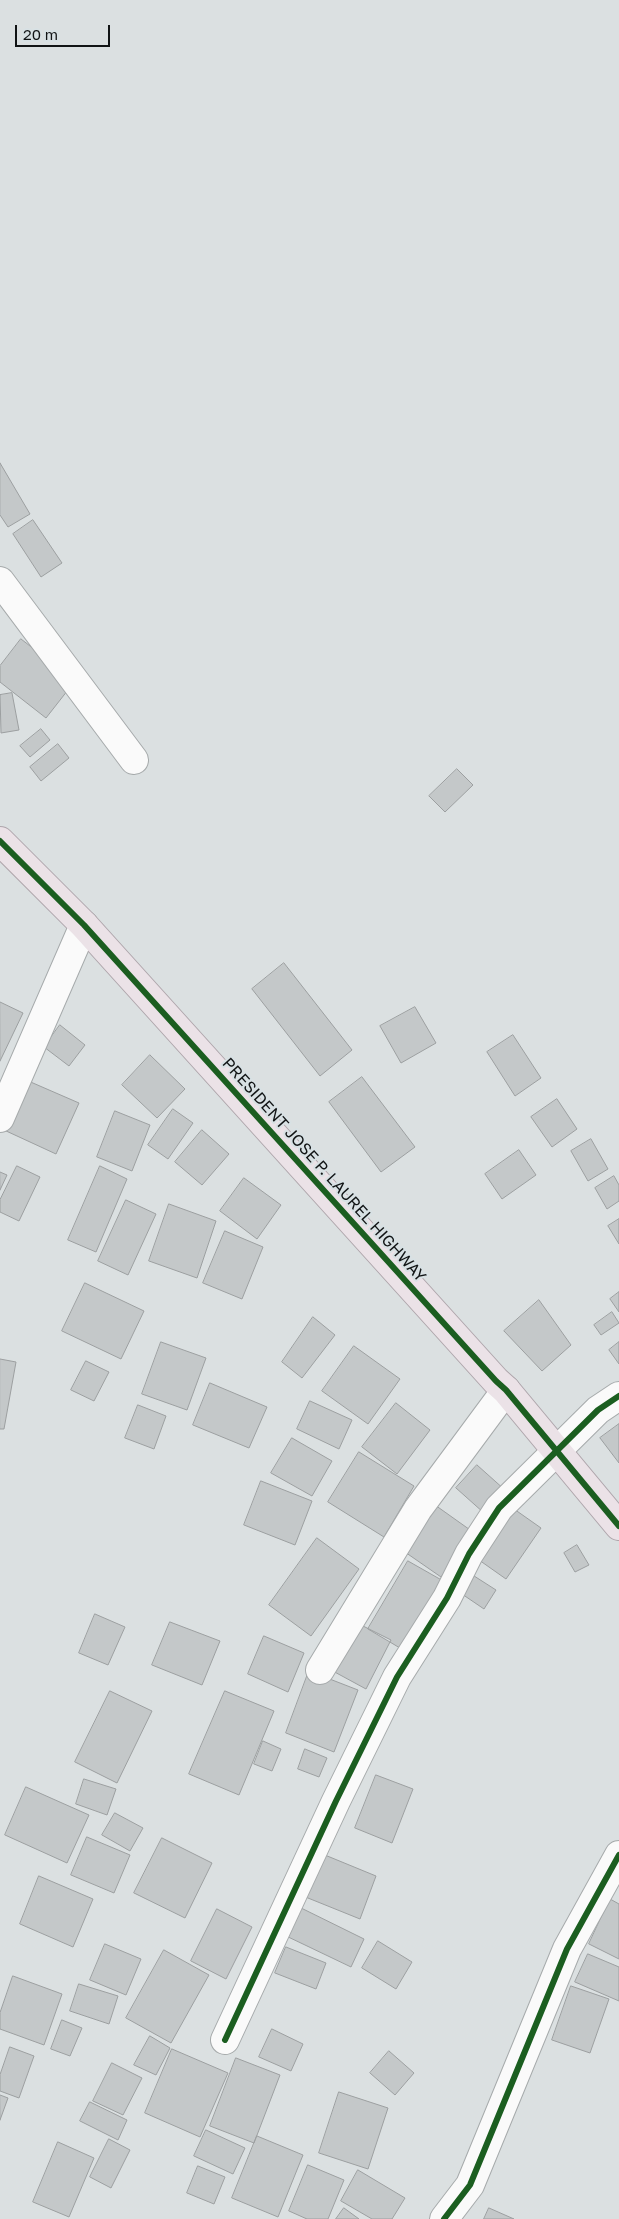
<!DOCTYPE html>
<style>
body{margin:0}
#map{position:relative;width:619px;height:2219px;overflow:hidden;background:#dbe0e1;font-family:"Golos Text",sans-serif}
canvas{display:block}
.scale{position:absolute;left:15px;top:25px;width:95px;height:22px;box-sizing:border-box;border:2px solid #111415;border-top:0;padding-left:6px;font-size:15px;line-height:18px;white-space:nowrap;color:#111415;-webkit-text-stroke:4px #d8e1e4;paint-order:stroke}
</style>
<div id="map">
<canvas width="619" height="2219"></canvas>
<div class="scale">20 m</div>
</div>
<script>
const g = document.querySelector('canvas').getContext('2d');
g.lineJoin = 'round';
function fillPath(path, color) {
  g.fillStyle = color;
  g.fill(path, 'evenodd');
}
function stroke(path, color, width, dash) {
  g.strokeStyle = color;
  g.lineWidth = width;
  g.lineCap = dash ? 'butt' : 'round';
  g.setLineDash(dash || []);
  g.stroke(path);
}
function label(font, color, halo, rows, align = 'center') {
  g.font = font + ' "Golos Text",sans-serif';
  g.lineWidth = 4;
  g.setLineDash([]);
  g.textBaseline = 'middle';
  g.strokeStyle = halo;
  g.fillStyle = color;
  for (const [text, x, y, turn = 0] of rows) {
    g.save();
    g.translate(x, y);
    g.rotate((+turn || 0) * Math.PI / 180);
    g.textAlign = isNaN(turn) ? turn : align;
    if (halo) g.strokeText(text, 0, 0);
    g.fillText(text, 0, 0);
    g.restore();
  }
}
const building = new Path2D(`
 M 0,463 L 30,514 L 8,527 L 0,515 Z
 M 33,520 L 62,563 L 41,577 L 13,534 Z
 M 21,639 L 75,681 L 46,718 L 0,682 L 0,666 Z
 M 12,693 L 19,730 L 1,733 L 0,695 Z
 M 41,729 L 50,740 L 30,757 L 20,746 Z
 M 58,744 L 69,758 L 41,781 L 30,767 Z
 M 457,769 L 473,785 L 445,812 L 429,796 Z
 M 284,963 L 352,1050 L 320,1076 L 252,989 Z
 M 0,1002 L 23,1013 L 0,1061 Z
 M 415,1007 L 436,1043 L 401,1063 L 380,1026 Z
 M 60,1025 L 85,1045 L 69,1066 L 44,1047 Z
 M 513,1035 L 541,1078 L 515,1096 L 487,1052 Z
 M 150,1055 L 185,1089 L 157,1118 L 122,1085 Z
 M 362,1077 L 415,1147 L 381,1172 L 329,1102 Z
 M 26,1080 L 79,1103 L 56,1154 L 4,1130 Z
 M 557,1099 L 577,1129 L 552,1147 L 531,1117 Z
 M 173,1109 L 193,1123 L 168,1159 L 148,1145 Z
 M 115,1111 L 150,1125 L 132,1171 L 97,1157 Z
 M 202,1130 L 229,1154 L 202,1185 L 175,1162 Z
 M 591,1139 L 608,1169 L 588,1181 L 571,1151 Z
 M 519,1150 L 536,1175 L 502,1199 L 485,1174 Z
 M 17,1166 L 40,1177 L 19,1221 L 0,1212 L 0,1200 Z
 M 100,1166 L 127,1179 L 96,1252 L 68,1240 Z
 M 0,1172 L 7,1175 L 0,1190 Z
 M 614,1176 L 619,1185 L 619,1201 L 607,1209 L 595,1188 Z
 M 244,1178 L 281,1205 L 257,1239 L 220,1211 Z
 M 126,1200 L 156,1214 L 128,1275 L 98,1261 Z
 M 169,1204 L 216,1221 L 197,1278 L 149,1261 Z
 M 619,1219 L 619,1244 L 608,1226 Z
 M 225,1231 L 263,1247 L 242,1299 L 203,1283 Z
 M 85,1283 L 144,1311 L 121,1359 L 62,1331 Z
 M 619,1292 L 619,1312 L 610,1299 Z
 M 539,1300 L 571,1345 L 542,1371 L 504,1331 Z
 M 612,1312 L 619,1323 L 601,1335 L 594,1325 Z
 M 313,1317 L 335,1335 L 302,1378 L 282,1362 Z
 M 161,1342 L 206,1358 L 187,1410 L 142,1394 Z
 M 619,1342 L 619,1364 L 609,1350 Z
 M 354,1346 L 400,1379 L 368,1424 L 322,1391 Z
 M 0,1359 L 16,1362 L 4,1429 L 0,1429 Z
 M 86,1361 L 109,1372 L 94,1401 L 71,1390 Z
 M 210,1383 L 267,1407 L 249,1448 L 193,1425 Z
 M 310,1401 L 352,1420 L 339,1449 L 297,1429 Z
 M 396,1403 L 430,1430 L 397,1474 L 362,1447 Z
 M 138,1405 L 166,1416 L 154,1449 L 125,1438 Z
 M 619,1424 L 619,1463 L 600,1438 Z
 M 292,1438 L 332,1461 L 312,1496 L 271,1473 Z
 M 359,1452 L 414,1486 L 384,1537 L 328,1502 Z
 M 477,1465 L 505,1490 L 484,1513 L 456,1488 Z
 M 261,1481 L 312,1501 L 295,1545 L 244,1525 Z
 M 435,1505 L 473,1532 L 441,1577 L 402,1550 Z
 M 514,1509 L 541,1528 L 506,1579 L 479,1560 Z
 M 317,1538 L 359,1569 L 311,1636 L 269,1605 Z
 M 577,1545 L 589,1565 L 575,1572 L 564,1553 Z
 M 408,1561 L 445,1582 L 405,1651 L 368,1629 Z
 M 471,1574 L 496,1590 L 484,1609 L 459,1592 Z
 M 95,1614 L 125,1627 L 108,1665 L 79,1653 Z
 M 170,1622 L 220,1641 L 202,1685 L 152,1665 Z
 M 355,1622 L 391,1640 L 366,1689 L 331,1670 Z
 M 264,1636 L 304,1653 L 288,1692 L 248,1674 Z
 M 309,1671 L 358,1690 L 334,1752 L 286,1733 Z
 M 110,1691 L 152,1711 L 117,1783 L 75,1762 Z
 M 225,1691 L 274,1711 L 239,1795 L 189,1774 Z
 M 263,1741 L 281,1749 L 272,1771 L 254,1764 Z
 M 305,1749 L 327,1758 L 319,1777 L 298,1769 Z
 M 376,1775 L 413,1789 L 392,1843 L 355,1828 Z
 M 84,1779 L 116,1789 L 107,1815 L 76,1804 Z
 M 26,1787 L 89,1815 L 67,1863 L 5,1835 Z
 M 115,1813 L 143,1828 L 130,1851 L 102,1835 Z
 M 87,1837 L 130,1855 L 114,1893 L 71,1875 Z
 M 162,1838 L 212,1863 L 185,1918 L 134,1893 Z
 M 320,1853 L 376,1876 L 360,1919 L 303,1896 Z
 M 39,1876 L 93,1899 L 73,1947 L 20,1924 Z
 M 610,1899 L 619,1904 L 619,1959 L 589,1944 Z
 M 295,1905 L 364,1939 L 351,1967 L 282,1934 Z
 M 217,1909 L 252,1927 L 226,1979 L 191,1961 Z
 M 378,1941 L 412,1962 L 396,1989 L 362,1968 Z
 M 105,1944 L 141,1959 L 126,1995 L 90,1980 Z
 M 286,1947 L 326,1963 L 316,1989 L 275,1973 Z
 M 164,1950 L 209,1975 L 171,2043 L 126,2018 Z
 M 588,1954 L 619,1967 L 619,2001 L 575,1982 Z
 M 13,1976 L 62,1994 L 44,2045 L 0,2029 L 0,2013 Z
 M 79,1984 L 118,1996 L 109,2024 L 70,2011 Z
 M 571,1986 L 609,1999 L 590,2053 L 552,2040 Z
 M 62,2020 L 82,2028 L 70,2056 L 51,2049 Z
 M 272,2029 L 303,2044 L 291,2071 L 259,2057 Z
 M 150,2036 L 170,2048 L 156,2075 L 134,2065 Z
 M 10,2047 L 34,2056 L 19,2098 L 0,2091 L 0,2075 Z
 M 172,2049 L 228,2073 L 200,2137 L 145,2113 Z
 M 389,2051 L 414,2073 L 395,2095 L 370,2073 Z
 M 236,2058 L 280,2075 L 254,2143 L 210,2126 Z
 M 112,2063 L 142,2078 L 123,2115 L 93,2101 Z
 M 339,2092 L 388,2108 L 368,2169 L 319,2153 Z
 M 0,2095 L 8,2098 L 0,2120 Z
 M 90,2102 L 127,2120 L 118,2140 L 80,2121 Z
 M 206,2130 L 245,2148 L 233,2174 L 194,2156 Z
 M 257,2136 L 303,2155 L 278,2217 L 232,2198 Z
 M 109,2139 L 130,2150 L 111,2188 L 90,2177 Z
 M 58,2142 L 94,2158 L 69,2217 L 33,2202 Z
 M 308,2165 L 344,2180 L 328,2219 L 307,2219 L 289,2211 Z
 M 198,2166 L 225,2177 L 214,2204 L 187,2193 Z
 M 358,2170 L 405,2198 L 392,2219 L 372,2219 L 341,2201 Z
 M 344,2208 L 359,2219 L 336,2219 Z
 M 489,2208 L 514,2219 L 484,2219 Z`);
fillPath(building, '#c4c8c9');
stroke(building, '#9c9fa0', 1);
const minor = new Path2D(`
 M 0,581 L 134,760
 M 0,1118 L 84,925
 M 320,1670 L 418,1509 L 506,1390
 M 225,2040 L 336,1801 L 397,1677 L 447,1598 L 469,1554 L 499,1508 L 598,1410 L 619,1396
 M 444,2219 L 470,2185 L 567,1949 L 619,1855`);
const trunk = new Path2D(`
 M 0,841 L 84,925 L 496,1381 L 506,1390 L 619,1526`);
stroke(minor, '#a6aaab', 30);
stroke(trunk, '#aea5ab', 30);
stroke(minor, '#fafafa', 28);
stroke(trunk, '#ebe2e7', 28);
stroke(new Path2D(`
 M 0,841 L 84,925 L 496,1381 L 506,1390 L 619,1526
 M 225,2040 L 336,1801 L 397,1677 L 447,1598 L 469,1554 L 499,1508 L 598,1410 L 619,1396
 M 444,2219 L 470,2185 L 567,1949 L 619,1855`), '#1b5e20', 6);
label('16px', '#111415', '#d8e1e4', [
 ["PRESIDENT JOSE P. LAUREL HIGHWAY",324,1170,48]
]);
</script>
